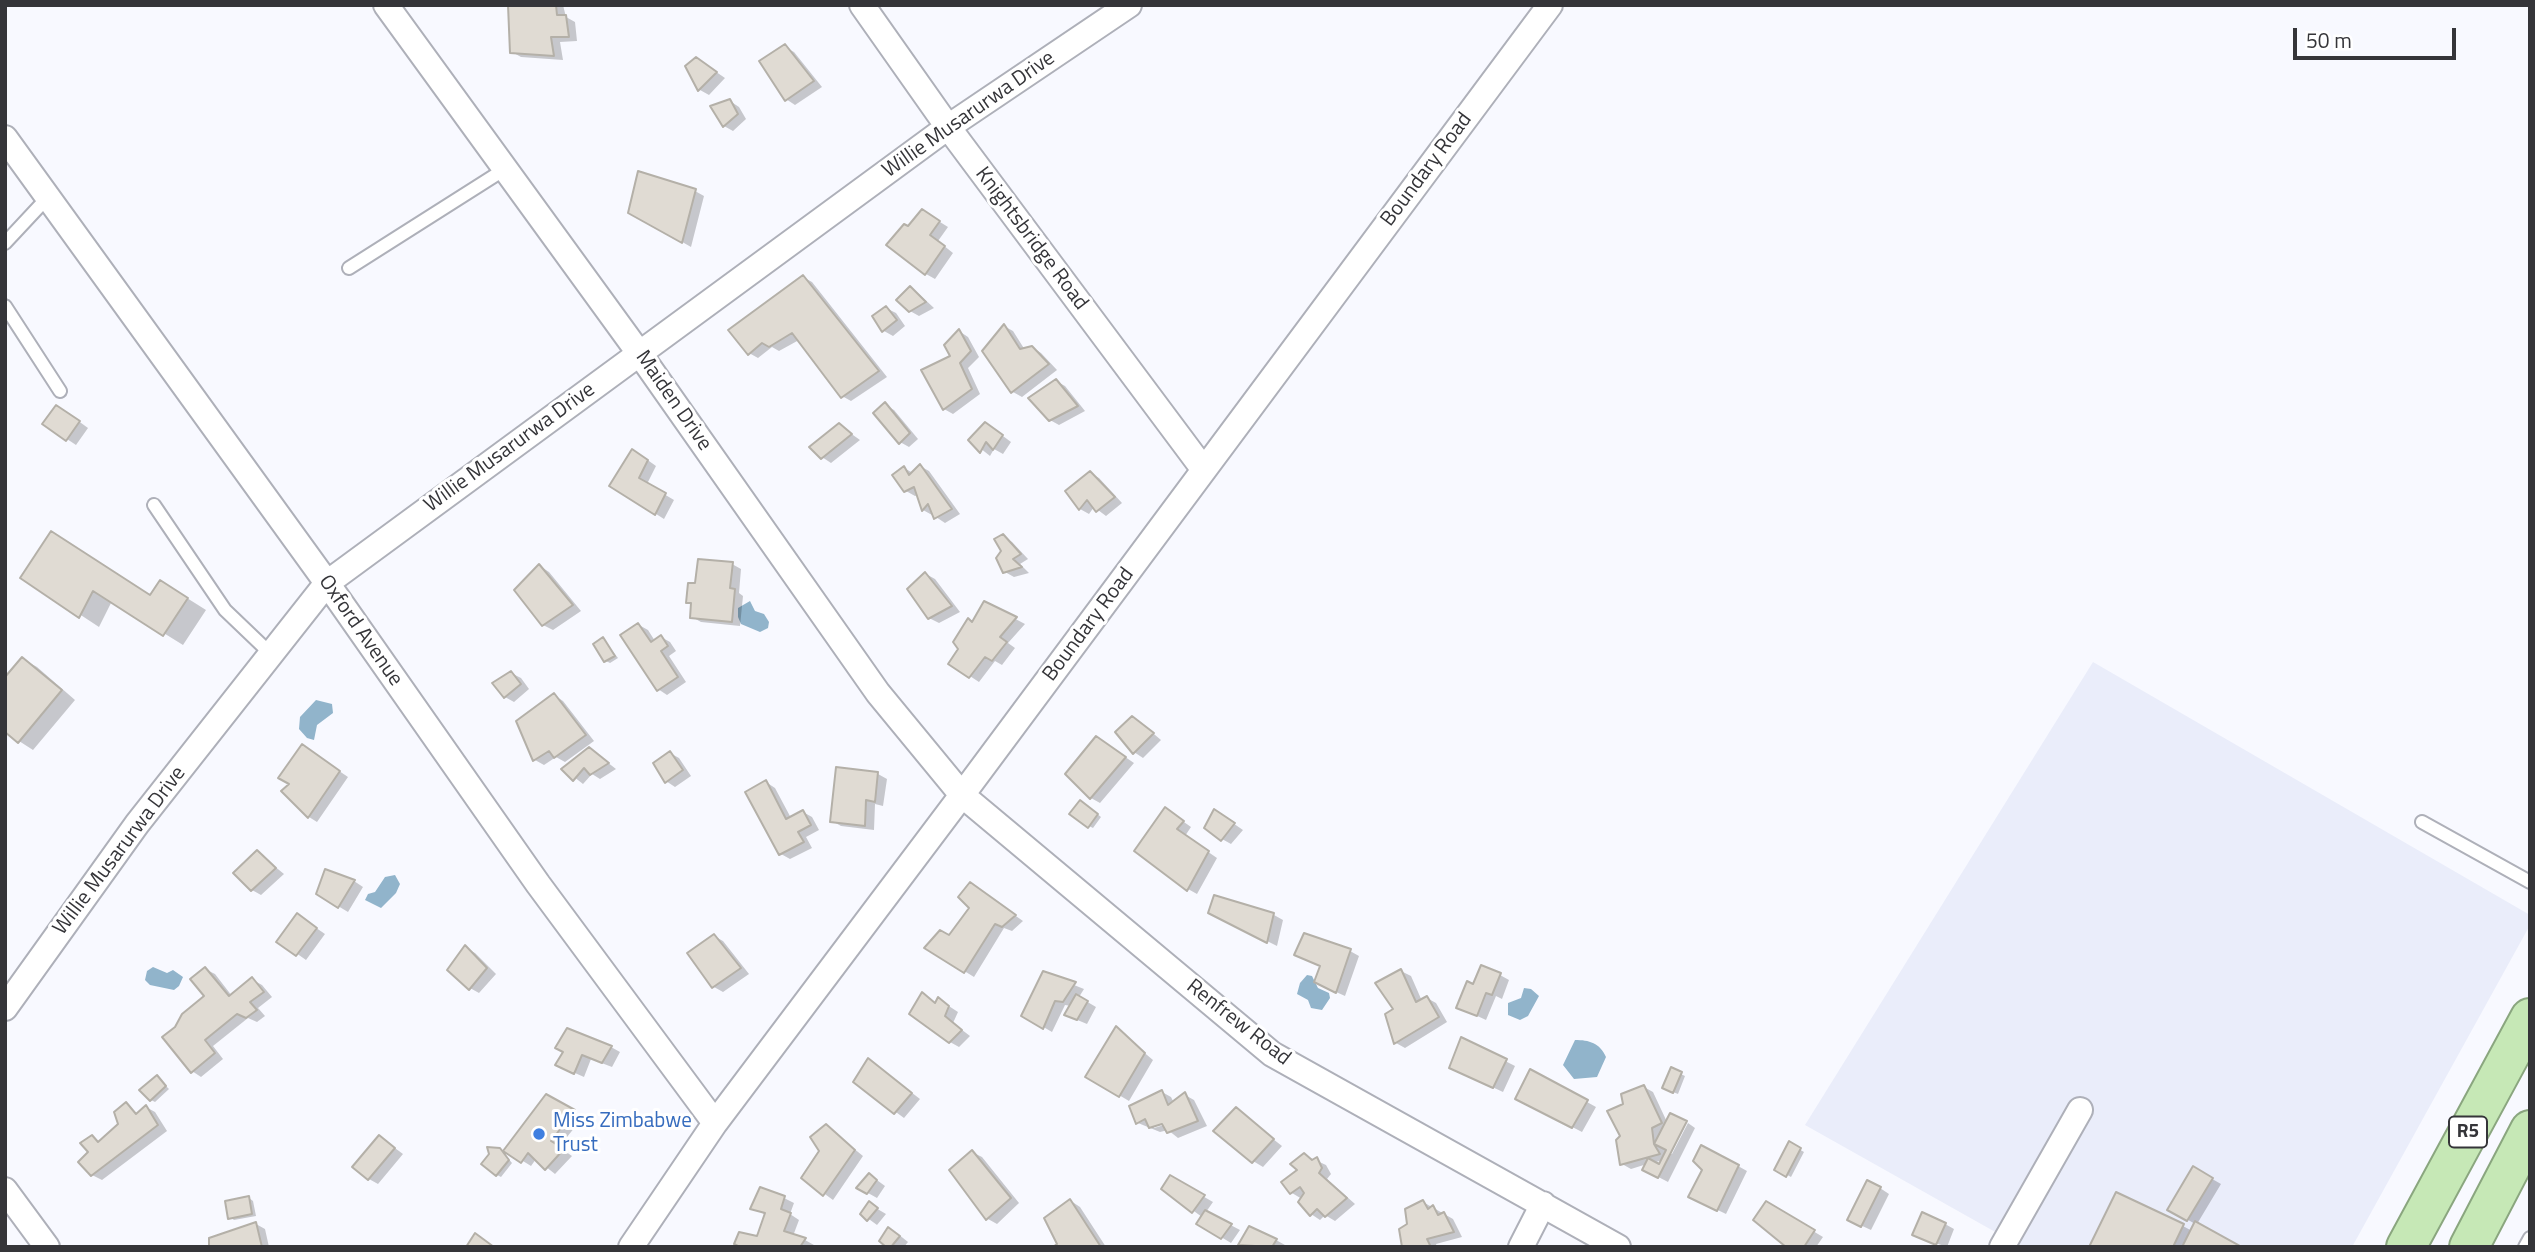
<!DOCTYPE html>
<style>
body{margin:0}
#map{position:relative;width:2535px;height:1252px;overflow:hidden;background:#f8f9ff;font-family:"Titillium Web",sans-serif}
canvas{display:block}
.frame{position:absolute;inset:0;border:7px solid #353539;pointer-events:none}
.scale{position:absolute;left:2293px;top:28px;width:163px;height:32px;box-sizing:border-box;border:4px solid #353539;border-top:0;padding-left:9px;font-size:21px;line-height:24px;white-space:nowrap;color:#353539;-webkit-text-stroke:5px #fff;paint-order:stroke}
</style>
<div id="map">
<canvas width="2535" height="1252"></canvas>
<div class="frame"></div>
<div class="scale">50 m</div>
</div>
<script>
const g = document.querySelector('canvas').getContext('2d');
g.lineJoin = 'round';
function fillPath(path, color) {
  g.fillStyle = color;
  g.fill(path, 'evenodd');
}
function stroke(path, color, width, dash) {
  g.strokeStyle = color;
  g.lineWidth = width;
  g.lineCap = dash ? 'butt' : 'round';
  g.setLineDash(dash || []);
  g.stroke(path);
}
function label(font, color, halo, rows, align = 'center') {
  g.font = font + ' "Titillium Web",sans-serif';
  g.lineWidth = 6;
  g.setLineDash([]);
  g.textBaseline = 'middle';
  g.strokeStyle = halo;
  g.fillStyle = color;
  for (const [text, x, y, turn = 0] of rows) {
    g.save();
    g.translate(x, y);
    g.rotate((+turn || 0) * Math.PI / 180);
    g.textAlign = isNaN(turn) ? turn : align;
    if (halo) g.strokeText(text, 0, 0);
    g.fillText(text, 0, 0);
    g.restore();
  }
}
fillPath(new Path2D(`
 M 2093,662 L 2530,915 L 2530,925 L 2352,1247 L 2022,1247 L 1805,1125 Z`), '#eaedfa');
fillPath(new Path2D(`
 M 750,601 L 755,611 L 764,614 L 769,622 L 768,628 L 760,632 L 741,624 L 738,617 L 738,608 Z
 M 316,700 L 332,704 L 333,713 L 317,725 L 314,740 L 307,738 L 299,729 L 300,717 Z
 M 395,875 L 400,884 L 396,893 L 381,908 L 365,900 L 368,894 L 375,892 L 385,877 Z
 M 153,967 L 167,973 L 173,970 L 183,977 L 179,986 L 174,990 L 150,985 L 145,980 L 147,971 Z
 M 1307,975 L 1312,976 L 1318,988 L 1329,993 L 1330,998 L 1322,1010 L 1311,1008 L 1308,1000 L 1297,994 L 1300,983 Z
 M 1524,988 L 1531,989 L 1539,996 L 1528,1016 L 1520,1020 L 1508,1015 L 1508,1003 L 1521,998 Z
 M 1575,1040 C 1589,1040 1600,1043 1606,1057 L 1597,1077 L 1574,1079 L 1563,1065 Z`), '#91b4cb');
fillPath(new Path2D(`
 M 510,5 L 563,5 L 566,17 L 575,22 L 577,41 L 560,42 L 563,60 L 521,57 L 512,52 Z
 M 785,47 L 794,52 L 822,87 L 795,105 L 786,99 Z
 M 706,65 L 725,78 L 709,95 L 700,90 L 688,67 Z
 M 730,101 L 739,107 L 746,119 L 733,131 L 724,126 Z
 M 695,191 L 704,196 L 691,247 L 630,212 Z
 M 932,217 L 948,227 L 938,241 L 953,253 L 935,279 L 926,274 L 908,228 Z
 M 803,277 L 812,282 L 887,377 L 851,401 L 842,396 L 799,340 L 779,351 L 772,347 L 758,358 L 749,353 Z
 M 910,289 L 919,294 L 934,308 L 919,316 L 910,311 Z
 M 886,308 L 896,313 L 905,326 L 893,336 L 884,331 Z
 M 1004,326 L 1013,331 L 1025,350 L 1032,347 L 1041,353 L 1057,370 L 1022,397 L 1013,392 L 985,351 Z
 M 959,331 L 968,337 L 979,357 L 968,368 L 980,394 L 953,414 L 944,409 L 924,371 L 952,356 Z
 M 1056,381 L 1065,386 L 1085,411 L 1059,425 L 1050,420 Z
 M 885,405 L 894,410 L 918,439 L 909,447 L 900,442 Z
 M 66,412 L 88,428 L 76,445 L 67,439 Z
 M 839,425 L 860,440 L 831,463 L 822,457 Z
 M 995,430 L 1011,442 L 1003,454 L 994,449 L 990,456 L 970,440 Z
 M 642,456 L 656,466 L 647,484 L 674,500 L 664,519 L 612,486 Z
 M 920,466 L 929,471 L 960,514 L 945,523 L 936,517 L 934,513 L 932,515 L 923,510 L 918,495 L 915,496 L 906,491 L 904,468 L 913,473 Z
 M 1090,473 L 1099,478 L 1122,503 L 1106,516 L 1094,507 L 1089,514 L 1080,509 Z
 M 1003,536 L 1012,542 L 1028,559 L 1020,564 L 1029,573 L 1014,577 L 1005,572 Z
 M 732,564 L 741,569 L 739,593 L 743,596 L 740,626 L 701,622 L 692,617 L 693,605 L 688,602 L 697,585 Z
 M 540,566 L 549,572 L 581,611 L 553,630 L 543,625 Z
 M 926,574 L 935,579 L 960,612 L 939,623 L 929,618 Z
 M 23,577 L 152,596 L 179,593 L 206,610 L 183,645 L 112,601 L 99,627 Z
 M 985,603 L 1025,624 L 1008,643 L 1015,648 L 1002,665 L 995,661 L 979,682 L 950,663 Z
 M 639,625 L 648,630 L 655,641 L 661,637 L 670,642 L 676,651 L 669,656 L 686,682 L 667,695 L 658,689 Z
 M 603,639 L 618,658 L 610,663 L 606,661 Z
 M 23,659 L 37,667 L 75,700 L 33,750 L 19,741 Z
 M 511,673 L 521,678 L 529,689 L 514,702 L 505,697 Z
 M 554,695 L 563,701 L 594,741 L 565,762 L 556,757 L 544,765 L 535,760 Z
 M 1141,723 L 1161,740 L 1143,758 L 1134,752 Z
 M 1106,744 L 1134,763 L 1100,803 L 1091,798 L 1067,774 Z
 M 311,752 L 348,777 L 317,822 L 309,817 L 291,784 Z
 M 670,753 L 679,758 L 691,776 L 675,787 L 666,781 Z
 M 598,755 L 616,769 L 600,779 L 592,774 L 583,784 L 564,769 Z
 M 878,774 L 887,779 L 883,806 L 875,804 L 874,830 L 841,826 L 832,821 Z
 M 766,782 L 775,788 L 791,818 L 803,812 L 812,817 L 819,830 L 806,837 L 812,848 L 790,859 L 781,854 Z
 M 1085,804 L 1101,817 L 1093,828 L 1089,826 Z
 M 1174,815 L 1191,827 L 1185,836 L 1217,858 L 1197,894 L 1188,889 Z
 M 1224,817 L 1243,830 L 1231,844 L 1222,839 Z
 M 257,852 L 284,874 L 261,895 L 252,890 Z
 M 354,881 L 363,887 L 348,912 L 318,894 Z
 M 979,890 L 1023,921 L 1012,931 L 1004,928 L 974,977 L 927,948 L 950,937 L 971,908 Z
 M 1215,897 L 1274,915 L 1283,920 L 1277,946 L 1219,917 Z
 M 306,921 L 325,934 L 306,960 L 279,941 Z
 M 714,936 L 723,941 L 749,974 L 723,992 L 714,987 Z
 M 466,948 L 475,953 L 496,974 L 479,993 L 470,988 Z
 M 1350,951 L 1359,956 L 1345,996 L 1325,987 L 1322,967 L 1296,955 Z
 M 205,969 L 215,974 L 232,996 L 253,980 L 262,985 L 272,997 L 258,1008 L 265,1016 L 257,1022 L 248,1018 L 213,1046 L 223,1059 L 201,1077 L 192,1071 L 206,996 Z
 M 1401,971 L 1411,976 L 1422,1001 L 1427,998 L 1436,1003 L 1447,1022 L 1405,1048 L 1396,1043 L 1387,1015 L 1395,1010 Z
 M 1044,973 L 1084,989 L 1079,997 L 1096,1007 L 1087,1024 L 1075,1019 L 1071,1006 L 1065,1005 L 1052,1032 L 1023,1015 Z
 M 1500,975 L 1509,980 L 1502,999 L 1496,996 L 1486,1020 L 1458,1007 Z
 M 923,994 L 936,1004 L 938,999 L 958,1012 L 953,1023 L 970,1036 L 959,1047 L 950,1042 Z
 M 1116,1029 L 1153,1060 L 1129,1101 L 1087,1076 Z
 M 1462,1039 L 1515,1066 L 1503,1092 L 1460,1072 Z
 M 611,1047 L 620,1052 L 612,1067 L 591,1059 L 584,1077 L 566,1069 L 565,1052 Z
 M 877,1066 L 920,1099 L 904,1118 L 855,1082 Z
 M 1672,1070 L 1685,1076 L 1678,1094 L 1668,1090 Z
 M 1531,1071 L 1596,1107 L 1582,1132 L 1526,1103 Z
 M 157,1077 L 169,1089 L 155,1102 L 151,1100 Z
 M 1644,1087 L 1653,1092 L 1667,1122 L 1668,1154 L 1672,1154 L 1688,1123 L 1695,1128 L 1668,1182 L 1645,1170 L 1647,1164 L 1631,1169 L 1622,1164 L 1622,1136 ZM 1663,1160 L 1660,1166 L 1653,1163 Z
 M 1162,1092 L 1171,1097 L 1174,1103 L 1185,1095 L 1194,1100 L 1207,1126 L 1178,1138 L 1168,1130 L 1160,1132 L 1138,1123 ZM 1171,1123 L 1154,1128 L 1154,1125 Z
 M 546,1096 L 583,1117 L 559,1147 L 572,1156 L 555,1174 L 536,1159 L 531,1166 L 505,1150 Z
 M 126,1105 L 138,1114 L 146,1107 L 155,1112 L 167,1131 L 102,1180 L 92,1175 L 92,1137 L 100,1142 L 121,1124 Z
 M 1236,1110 L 1282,1146 L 1263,1167 L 1253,1161 Z
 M 826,1126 L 863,1156 L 833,1200 L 803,1178 L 821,1151 Z
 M 380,1137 L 403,1154 L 378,1184 L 369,1179 Z
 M 1790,1144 L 1804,1152 L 1791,1177 L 1776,1169 Z
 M 500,1149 L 512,1163 L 501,1177 L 497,1175 Z
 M 972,1152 L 982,1157 L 1019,1203 L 997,1224 L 988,1219 L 952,1170 Z
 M 1304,1155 L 1326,1165 L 1331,1174 L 1327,1179 L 1355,1204 L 1335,1221 L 1325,1215 L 1320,1220 L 1311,1214 L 1302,1199 L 1292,1193 L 1283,1183 L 1300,1170 Z
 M 1738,1166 L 1747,1171 L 1726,1214 L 1699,1201 Z
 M 2193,1168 L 2221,1184 L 2197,1224 L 2238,1247 L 2091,1247 L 2183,1226 L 2192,1231 L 2195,1224 L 2170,1209 Z
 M 870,1175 L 885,1186 L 877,1198 L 859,1188 Z
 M 1171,1178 L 1213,1202 L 1206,1212 L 1240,1230 L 1231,1243 L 1198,1223 L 1202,1217 L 1164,1189 Z
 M 1880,1188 L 1889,1194 L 1871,1230 L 1858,1224 Z
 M 249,1198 L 253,1201 L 256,1216 L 234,1220 L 230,1217 Z
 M 784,1198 L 794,1203 L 790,1214 L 799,1220 L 793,1236 L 805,1240 L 814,1245 L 813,1247 L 743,1247 L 758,1238 L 766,1215 L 753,1208 Z
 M 1071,1201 L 1080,1207 L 1106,1247 L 1056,1247 L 1059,1245 Z
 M 1423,1202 L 1453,1219 L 1462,1237 L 1436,1244 L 1437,1247 L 1404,1247 L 1409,1225 Z
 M 1766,1203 L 1823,1237 L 1816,1247 L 1789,1247 Z
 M 869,1204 L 886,1214 L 877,1225 L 862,1214 Z
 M 256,1224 L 265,1229 L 269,1247 L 211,1247 Z
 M 1945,1224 L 1954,1229 L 1947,1247 L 1924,1239 Z
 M 1250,1228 L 1276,1240 L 1285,1245 L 1242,1247 L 1240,1245 Z
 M 898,1234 L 908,1242 L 904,1247 L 889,1247 Z`), '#0003');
const building = new Path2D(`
 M 508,5 L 556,5 L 557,15 L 566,15 L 569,37 L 551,37 L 554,56 L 510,53 Z
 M 785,44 L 814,81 L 785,101 L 759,61 Z
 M 696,57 L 717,72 L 698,91 L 685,66 Z
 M 730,99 L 738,114 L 723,127 L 710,106 Z
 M 638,171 L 696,189 L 682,243 L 628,213 Z
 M 922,209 L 940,221 L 930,235 L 945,246 L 925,275 L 886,245 L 904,224 L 908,226 Z
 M 803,275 L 879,371 L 841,398 L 792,333 L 769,347 L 762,343 L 748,355 L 728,330 Z
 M 910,286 L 926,302 L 909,312 L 896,300 Z
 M 886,306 L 897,320 L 882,332 L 872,316 Z
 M 1004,324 L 1020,349 L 1032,346 L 1049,364 L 1011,393 L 982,351 Z
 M 959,329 L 971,351 L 960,363 L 972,389 L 943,410 L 921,370 L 950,356 L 944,345 Z
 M 1056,379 L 1078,406 L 1049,421 L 1028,398 Z
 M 885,402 L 910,433 L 899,444 L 873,413 Z
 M 56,405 L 80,421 L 66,441 L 42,424 Z
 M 985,422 L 1003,435 L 993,450 L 986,442 L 980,453 L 968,440 Z
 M 839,423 L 852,434 L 821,459 L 809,447 Z
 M 632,449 L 648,460 L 639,478 L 666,493 L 655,515 L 609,486 Z
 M 920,464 L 952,509 L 934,519 L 928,504 L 922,511 L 914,487 L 904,492 L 892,475 L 904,466 L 909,475 Z
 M 1090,471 L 1115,497 L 1096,512 L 1087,500 L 1079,510 L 1065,491 Z
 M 51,531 L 150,595 L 160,580 L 188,598 L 163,636 L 93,591 L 79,618 L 20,578 Z
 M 1003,534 L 1021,554 L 1013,559 L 1022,567 L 1003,573 L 996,558 L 1001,551 L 994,539 Z
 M 698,559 L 733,562 L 730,588 L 735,589 L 732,622 L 690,618 L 691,603 L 686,603 L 688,583 L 695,583 Z
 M 539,564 L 573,605 L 542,626 L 514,590 Z
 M 925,572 L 952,606 L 928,619 L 907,589 Z
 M 984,601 L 1017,617 L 1000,637 L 1007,642 L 992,661 L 985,657 L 969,678 L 948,664 L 958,649 L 953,642 L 968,618 L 972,622 Z
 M 638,623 L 651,642 L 661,635 L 668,646 L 661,651 L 678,677 L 657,691 L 620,635 Z
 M 603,637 L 615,656 L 604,662 L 593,644 Z
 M 22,657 L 62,690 L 18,743 L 5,732 L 5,677 Z
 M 511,671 L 521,684 L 504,698 L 492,683 Z
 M 554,693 L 586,735 L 554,758 L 549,751 L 533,761 L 516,721 Z
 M 1132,716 L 1154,733 L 1133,754 L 1115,732 Z
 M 1096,736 L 1126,757 L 1090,799 L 1065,774 Z
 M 302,744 L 340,771 L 308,818 L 281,791 L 289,784 L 278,778 Z
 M 589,747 L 609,763 L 590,775 L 584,768 L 573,781 L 561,769 Z
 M 670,751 L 683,770 L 665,783 L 653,763 Z
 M 836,767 L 878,772 L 875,802 L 866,800 L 865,826 L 830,822 Z
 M 766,780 L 786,819 L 803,810 L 811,825 L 798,832 L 804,842 L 779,855 L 745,792 Z
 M 1080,800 L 1098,814 L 1088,828 L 1069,814 Z
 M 1165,807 L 1184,821 L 1177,829 L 1209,851 L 1187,891 L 1134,851 Z
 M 1214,809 L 1235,823 L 1221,841 L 1204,828 Z
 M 257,850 L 276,868 L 251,891 L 233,873 Z
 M 325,869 L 355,880 L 338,908 L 316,894 Z
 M 970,882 L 1016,915 L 1002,927 L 995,924 L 964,973 L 924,948 L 940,930 L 949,935 L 969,908 L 958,897 Z
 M 1214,895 L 1274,913 L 1267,943 L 1208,913 Z
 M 297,913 L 317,928 L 296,956 L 276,942 Z
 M 1304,933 L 1351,949 L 1336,993 L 1314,982 L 1320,966 L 1294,955 Z
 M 714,934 L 741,968 L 712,988 L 687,953 Z
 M 465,945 L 487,968 L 469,990 L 447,970 Z
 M 1481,965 L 1501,973 L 1492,995 L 1486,993 L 1477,1016 L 1456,1008 L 1467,981 L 1473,984 Z
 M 205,967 L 229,996 L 252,977 L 264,992 L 250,1002 L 257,1010 L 246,1018 L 237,1014 L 205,1040 L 215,1053 L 191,1073 L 162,1037 L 175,1027 L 182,1014 L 204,996 L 190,979 Z
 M 1401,969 L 1416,1002 L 1427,996 L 1439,1017 L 1394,1044 L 1385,1014 L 1393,1009 L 1375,983 Z
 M 1043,971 L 1076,982 L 1063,1002 L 1055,1001 L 1043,1029 L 1021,1016 Z
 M 922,992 L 935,1003 L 938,997 L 949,1006 L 945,1016 L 962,1030 L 949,1043 L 909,1014 Z
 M 1076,994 L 1088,1001 L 1077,1020 L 1064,1015 Z
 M 1116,1026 L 1145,1053 L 1119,1097 L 1085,1077 Z
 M 567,1028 L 612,1046 L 602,1063 L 582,1055 L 574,1074 L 555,1065 L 563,1052 L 555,1048 Z
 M 1461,1037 L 1507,1059 L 1493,1088 L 1449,1068 Z
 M 868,1058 L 912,1093 L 894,1114 L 853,1082 Z
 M 1671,1067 L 1682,1072 L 1673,1093 L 1662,1088 Z
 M 1530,1069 L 1588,1100 L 1572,1128 L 1515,1099 Z
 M 157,1075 L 166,1086 L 150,1101 L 139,1090 Z
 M 1644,1085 L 1662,1123 L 1652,1128 L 1654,1144 L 1660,1154 L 1620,1165 L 1616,1140 L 1620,1136 L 1607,1111 L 1623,1104 L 1621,1094 Z
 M 1162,1090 L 1168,1105 L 1185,1092 L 1198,1121 L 1167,1133 L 1162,1124 L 1149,1128 L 1145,1119 L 1136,1124 L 1129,1106 Z
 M 546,1094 L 575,1110 L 551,1141 L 564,1149 L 545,1170 L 528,1153 L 521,1163 L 503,1151 Z
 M 126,1102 L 136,1114 L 146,1105 L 158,1125 L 91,1176 L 78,1162 L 88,1152 L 80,1143 L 92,1135 L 98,1142 L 118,1124 L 114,1112 Z
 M 1236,1107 L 1274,1139 L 1252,1163 L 1213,1131 Z
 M 1670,1113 L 1687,1121 L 1658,1178 L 1642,1170 L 1648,1158 L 1659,1164 L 1666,1150 L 1654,1144 Z
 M 826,1124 L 855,1150 L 823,1196 L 801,1178 L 819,1151 L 810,1137 Z
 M 379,1135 L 395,1148 L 368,1180 L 352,1167 Z
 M 1789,1141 L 1801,1148 L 1786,1177 L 1774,1170 Z
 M 1701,1145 L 1739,1165 L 1717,1211 L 1688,1197 L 1702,1170 L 1693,1161 Z
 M 487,1147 L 500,1148 L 509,1160 L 496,1176 L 481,1164 L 489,1154 Z
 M 972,1150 L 1011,1198 L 986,1220 L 949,1170 Z
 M 1304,1153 L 1312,1160 L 1317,1157 L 1322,1168 L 1319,1173 L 1347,1198 L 1325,1217 L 1317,1209 L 1310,1216 L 1298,1202 L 1304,1193 L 1300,1187 L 1290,1194 L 1281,1182 L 1297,1170 L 1290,1164 Z
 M 2193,1166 L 2213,1178 L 2187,1221 L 2167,1210 Z
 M 869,1173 L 877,1180 L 867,1194 L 856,1188 Z
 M 1170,1175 L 1205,1195 L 1192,1213 L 1161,1189 Z
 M 1867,1180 L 1881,1187 L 1861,1227 L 1847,1220 Z
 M 760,1187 L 785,1196 L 781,1209 L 791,1213 L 784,1231 L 806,1238 L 800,1247 L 740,1247 L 734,1244 L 739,1232 L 757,1236 L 765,1213 L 750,1209 Z
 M 2116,1192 L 2184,1224 L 2173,1247 L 2089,1247 Z
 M 249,1196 L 252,1214 L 228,1219 L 225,1201 Z
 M 1070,1199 L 1101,1247 L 1053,1247 L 1057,1244 L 1044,1218 Z
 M 1423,1200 L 1428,1209 L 1433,1205 L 1438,1215 L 1444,1212 L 1454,1232 L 1427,1239 L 1430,1245 L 1427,1247 L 1402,1247 L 1399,1229 L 1407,1224 L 1405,1209 Z
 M 869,1201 L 878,1208 L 867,1221 L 860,1214 Z
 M 1766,1201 L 1815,1230 L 1804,1247 L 1786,1247 L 1753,1220 Z
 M 1205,1210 L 1232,1224 L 1221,1239 L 1196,1224 Z
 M 1922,1212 L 1946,1223 L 1936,1245 L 1912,1235 Z
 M 2195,1221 L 2242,1247 L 2182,1247 Z
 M 256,1222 L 262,1247 L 209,1247 L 209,1238 Z
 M 1249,1226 L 1277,1239 L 1272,1247 L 1238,1245 Z
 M 888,1227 L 900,1236 L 891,1247 L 886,1247 L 879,1241 Z
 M 475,1233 L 494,1247 L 466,1247 Z`);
fillPath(building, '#e0dbd3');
stroke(building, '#b4b0a8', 2);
const service = new Path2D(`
 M 5,243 L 48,197
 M 349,268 L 505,169
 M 5,306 L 60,391
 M 154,505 L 225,610 L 271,654
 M 2422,822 L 2530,882
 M 2525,1247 L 2530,1238`);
const minor = new Path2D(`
 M 386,5 L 639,353 L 878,693 L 962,795 L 1272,1054 L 1618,1247
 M 862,5 L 948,127 L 1204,470
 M 5,138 L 327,583 L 538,884 L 715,1123
 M 5,1008 L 137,824 L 327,583 L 948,127 L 1129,5
 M 5,1190 L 47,1247
 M 631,1247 L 715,1123 L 962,795 L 1550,5
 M 1521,1247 L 1543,1204
 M 2002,1247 L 2080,1110`);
const trunk = new Path2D(`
 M 2406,1247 L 2530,1018
 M 2469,1247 L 2530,1130`);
stroke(service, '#aeb0b9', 16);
stroke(minor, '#aeb0b9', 28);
stroke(trunk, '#8aa67f', 42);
stroke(service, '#fff', 12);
stroke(minor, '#fff', 24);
stroke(trunk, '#c6e8b6', 38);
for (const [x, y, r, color] of [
 [539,1134,7,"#3f7fe0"]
]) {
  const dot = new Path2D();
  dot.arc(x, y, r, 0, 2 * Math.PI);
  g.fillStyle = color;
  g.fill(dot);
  stroke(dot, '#fff', 2.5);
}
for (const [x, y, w] of [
 [2468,1132,38]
]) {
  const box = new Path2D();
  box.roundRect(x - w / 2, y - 15.5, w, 31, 5);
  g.fillStyle = '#fff';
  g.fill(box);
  stroke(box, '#353539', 2);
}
label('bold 19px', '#353539', null, [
 ["R5",2468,1132]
]);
label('21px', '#353539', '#fff', [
 ["Willie Musarurwa Drive",969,115,-35],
 ["Boundary Road",1427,170,-53],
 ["Knightsbridge Road",1031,239,53],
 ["Maiden Drive",673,401,55],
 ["Willie Musarurwa Drive",510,448,-36],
 ["Boundary Road",1089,625,-53],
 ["Oxford Avenue",360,631,55],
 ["Willie Musarurwa Drive",120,851,-53],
 ["Renfrew Road",1238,1023,38]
]);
label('21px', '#366cbe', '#fff', [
 ["Miss Zimbabwe",553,1122],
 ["Trust",553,1146]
], 'left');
</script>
